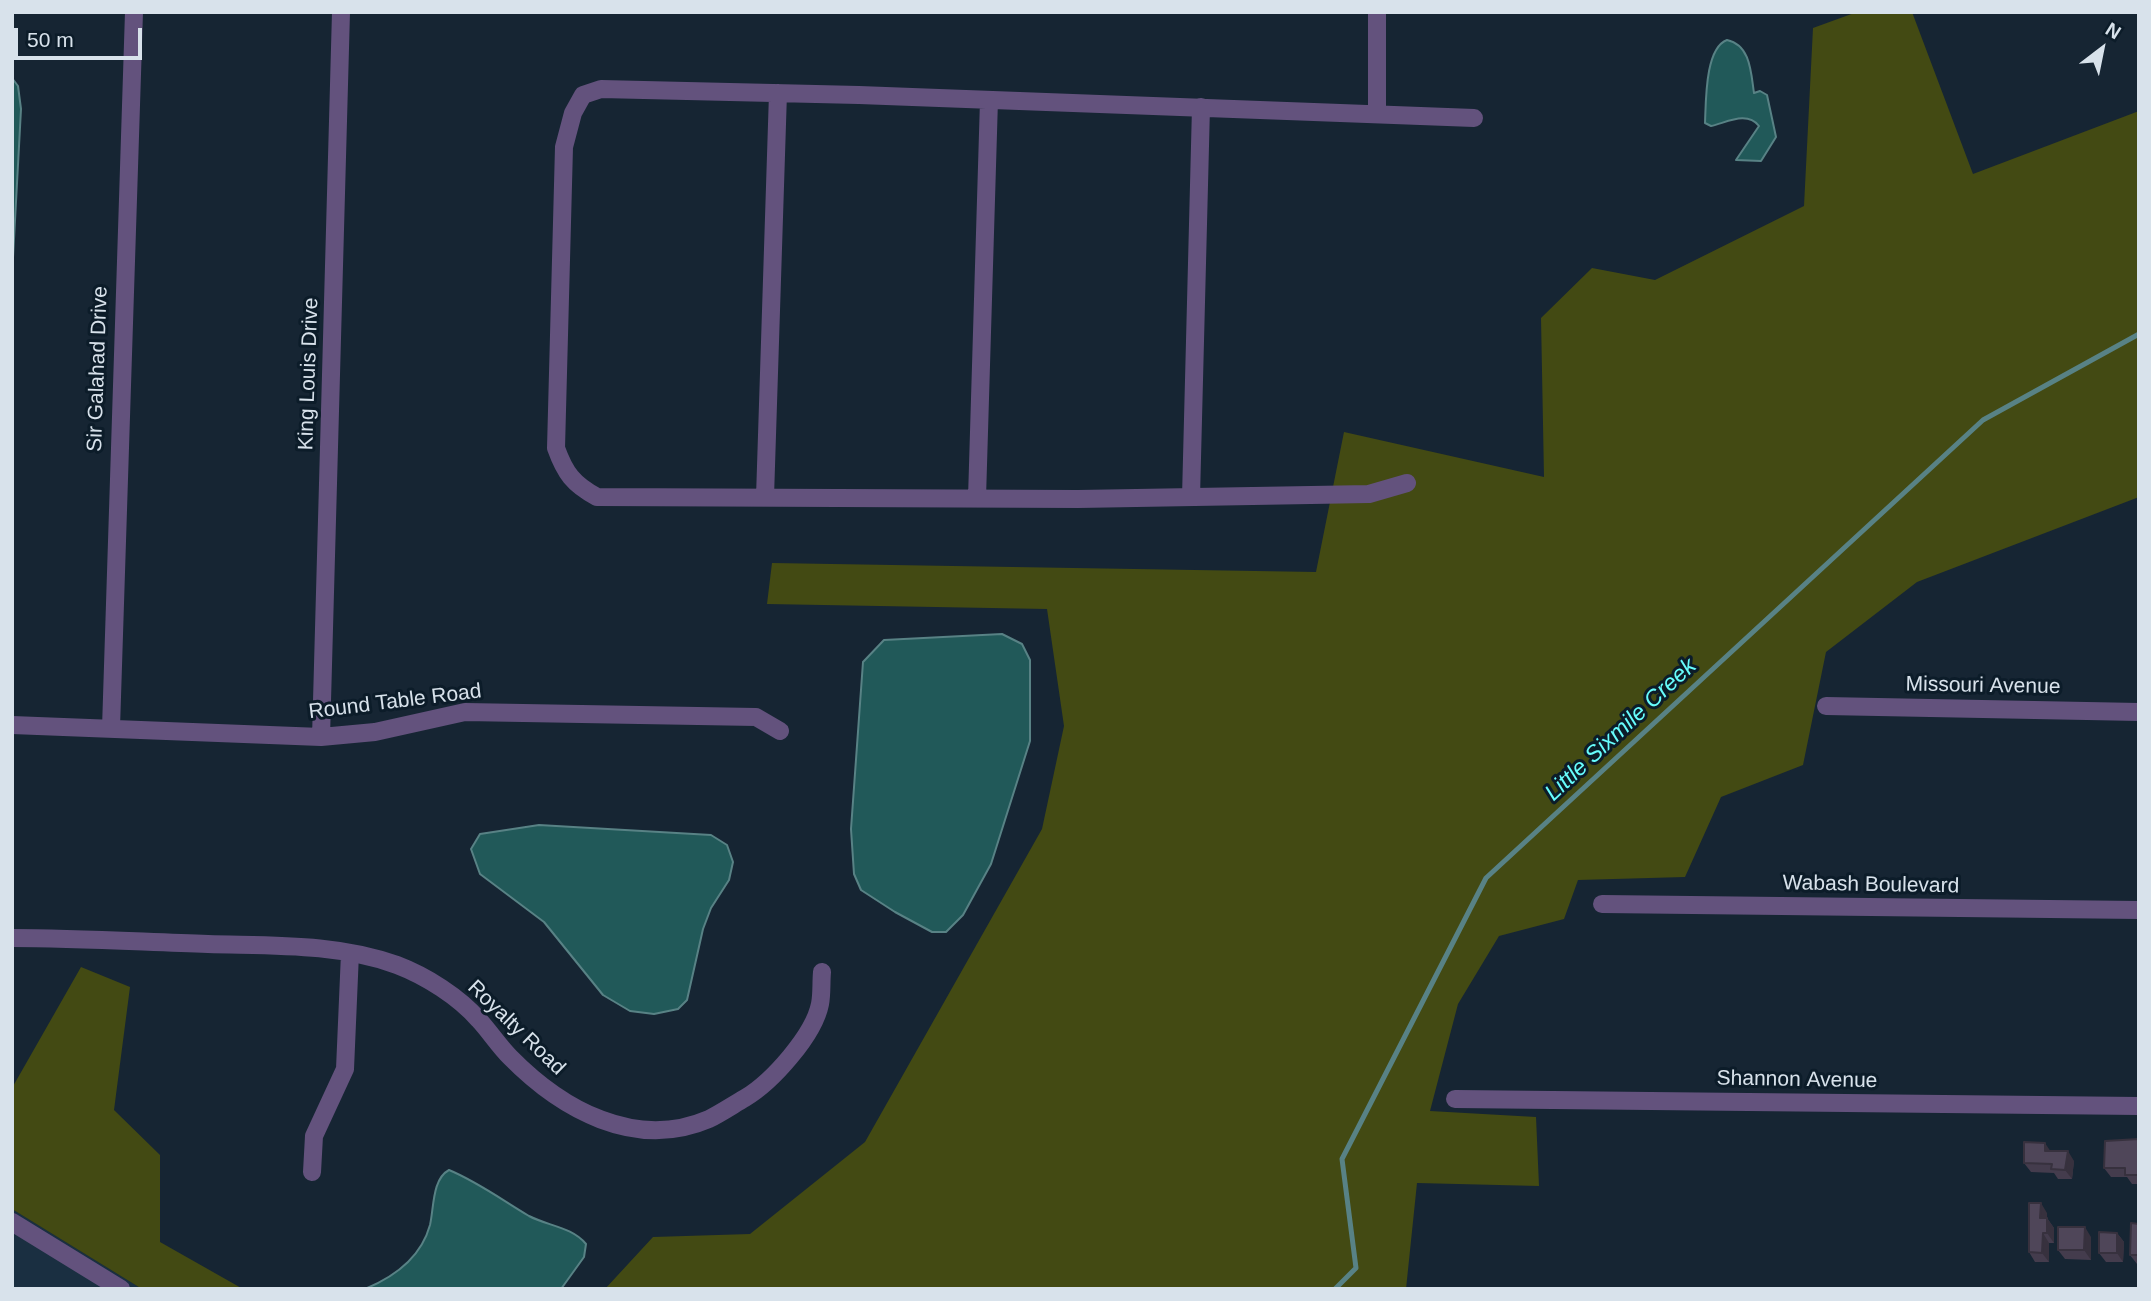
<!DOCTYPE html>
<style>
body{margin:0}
#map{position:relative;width:2151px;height:1301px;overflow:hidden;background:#162533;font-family:Arial,sans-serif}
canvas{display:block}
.frame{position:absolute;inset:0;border:14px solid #d8e2eb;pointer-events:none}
.north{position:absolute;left:2067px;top:14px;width:70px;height:70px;-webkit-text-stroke:5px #0c1c29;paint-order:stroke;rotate:32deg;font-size:19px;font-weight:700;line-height:28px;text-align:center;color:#d8e2eb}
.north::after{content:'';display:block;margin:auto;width:24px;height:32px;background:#d8e2eb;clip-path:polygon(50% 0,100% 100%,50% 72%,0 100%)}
.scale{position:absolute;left:14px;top:28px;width:128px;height:32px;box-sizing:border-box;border:4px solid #d8e2eb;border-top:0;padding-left:9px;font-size:21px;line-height:24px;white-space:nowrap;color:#d8e2eb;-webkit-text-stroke:5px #0c1c29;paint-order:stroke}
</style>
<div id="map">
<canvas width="2151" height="1301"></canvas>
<div class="frame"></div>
<div class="north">N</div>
<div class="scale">50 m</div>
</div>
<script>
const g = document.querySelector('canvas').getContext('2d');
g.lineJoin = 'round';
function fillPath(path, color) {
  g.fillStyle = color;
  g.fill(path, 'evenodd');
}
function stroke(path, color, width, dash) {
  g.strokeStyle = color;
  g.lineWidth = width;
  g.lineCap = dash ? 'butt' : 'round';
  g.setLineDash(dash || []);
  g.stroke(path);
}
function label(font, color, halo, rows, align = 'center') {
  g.font = font + ' Arial,sans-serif';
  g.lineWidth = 6;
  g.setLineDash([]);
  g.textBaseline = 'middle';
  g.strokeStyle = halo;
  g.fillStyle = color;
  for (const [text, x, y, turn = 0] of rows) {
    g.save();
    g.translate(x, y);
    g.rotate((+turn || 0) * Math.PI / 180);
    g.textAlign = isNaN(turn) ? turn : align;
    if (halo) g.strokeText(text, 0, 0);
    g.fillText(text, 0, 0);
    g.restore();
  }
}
fillPath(new Path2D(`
 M 12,1209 L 142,1289 L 12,1289 Z`), '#1a2f41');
fillPath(new Path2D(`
 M 1857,12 L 1912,12 L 1973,174 L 2139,111 L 2139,497 L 1917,582 L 1826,652 L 1803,765 L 1721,797 L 1685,877 L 1578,880 L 1564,919 L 1499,936 L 1458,1004 L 1430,1111 L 1536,1117 L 1539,1186 L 1417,1183 L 1406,1289 L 605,1289 L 653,1237 L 750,1234 L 865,1142 L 1042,829 L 1064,726 L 1047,609 L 767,604 L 772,563 L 1316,572 L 1344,432 L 1544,477 L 1541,318 L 1592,268 L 1655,280 L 1804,206 L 1813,28 Z
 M 81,967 L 130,987 L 114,1110 L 160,1155 L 160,1242 L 243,1289 L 142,1289 L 12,1209 L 12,1088 Z`), '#434a13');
const water = new Path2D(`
 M 1727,40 C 1751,45 1751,74 1754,93 L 1760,91 L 1767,95 L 1776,137 L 1761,161 L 1736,160 L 1759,126 C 1747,111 1728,122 1711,126 L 1705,123 C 1706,101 1705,48 1727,40 Z
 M 12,78 L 18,86 L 21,109 L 12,276 Z
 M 1002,634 L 1022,644 L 1030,660 L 1030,741 L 991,864 L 963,915 L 946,932 L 932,932 L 895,912 L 861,890 L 854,874 L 851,829 L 863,662 L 884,640 Z
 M 539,825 L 711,835 L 727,845 L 733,862 L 729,880 L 711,908 L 703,929 L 687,1000 L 678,1009 L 654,1014 L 630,1011 L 603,995 L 544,922 L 480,874 L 471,849 L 480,834 Z
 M 449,1170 C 478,1182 502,1200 529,1216 C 548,1226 572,1227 586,1244 L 584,1257 L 561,1289 L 365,1289 C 394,1277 421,1258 430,1225 C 434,1208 432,1179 449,1170 Z`);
fillPath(water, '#215959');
stroke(water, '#588285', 2);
stroke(new Path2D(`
 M 1335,1289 L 1356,1268 L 1342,1159 L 1486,878 L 1983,420 L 2139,334`), '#588285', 5);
stroke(new Path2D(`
 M 1377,12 L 1377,113
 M 1407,483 L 1369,494 L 1078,499 L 597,497 C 573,484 565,473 556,448 L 564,147 L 573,113 L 583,95 L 601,89 L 859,95 L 1474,118
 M 765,497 L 778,93
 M 1191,497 L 1201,107
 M 977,498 L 989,100
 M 1826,706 L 2139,712
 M 12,725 L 321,737 L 375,732 L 465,712 L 756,717 L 780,731
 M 111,728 L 134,12
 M 321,737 L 341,12
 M 1602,904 L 2139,910
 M 12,938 C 77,938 143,942 208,944 C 271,946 337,943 397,965 C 426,976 459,997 479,1020 C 490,1032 499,1046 510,1057 C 561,1109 635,1151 709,1119 C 721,1113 733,1105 745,1098 C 772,1082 814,1035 820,1004 C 822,994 821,983 822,972
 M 1455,1099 L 2139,1106
 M 312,1172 L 314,1136 L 345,1069 L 350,953
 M 12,1222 L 121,1289`), '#63527d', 18);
fillPath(new Path2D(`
 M 2139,1139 L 2139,1184 L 2132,1184 L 2127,1177 L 2111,1177 L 2104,1168 Z
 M 2051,1151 L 2074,1161 L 2072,1179 L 2058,1179 L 2054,1173 L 2031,1172 L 2024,1163 Z
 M 2047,1213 L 2047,1218 L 2054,1228 L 2054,1243 L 2049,1243 L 2049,1262 L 2035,1262 L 2029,1252 Z
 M 2139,1224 L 2139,1264 L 2137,1264 L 2130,1255 Z
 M 2117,1233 L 2124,1242 L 2123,1262 L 2106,1262 L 2099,1253 Z
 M 2091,1237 L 2091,1260 L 2065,1259 L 2058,1250 Z`), '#443c4d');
fillPath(new Path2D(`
 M 2045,1143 L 2051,1152 L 2045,1151 Z
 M 2068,1151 L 2074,1161 L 2072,1179 L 2065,1170 Z
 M 2041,1203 L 2047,1213 L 2047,1228 L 2040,1218 Z
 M 2047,1218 L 2054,1228 L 2054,1243 L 2047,1233 Z
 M 2085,1227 L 2091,1237 L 2091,1260 L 2084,1250 Z
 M 2043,1233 L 2049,1243 L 2049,1262 L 2042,1253 Z
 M 2117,1233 L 2124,1242 L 2123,1262 L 2117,1253 Z`), '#37313e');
const building = new Path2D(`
 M 2139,1139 L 2138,1175 L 2125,1175 L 2125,1168 L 2104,1168 L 2105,1141 Z
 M 2024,1142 L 2045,1143 L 2045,1151 L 2068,1151 L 2065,1170 L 2051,1169 L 2052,1164 L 2024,1163 Z
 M 2029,1203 L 2041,1203 L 2040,1218 L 2047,1218 L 2047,1233 L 2043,1233 L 2042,1253 L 2029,1252 Z
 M 2131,1223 L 2139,1224 L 2139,1255 L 2130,1255 Z
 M 2058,1227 L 2085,1227 L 2084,1250 L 2058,1250 Z
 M 2099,1232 L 2117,1233 L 2117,1253 L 2099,1253 Z`);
fillPath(building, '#4f4659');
stroke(building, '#37313e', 2);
label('21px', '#d8e2eb', '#0c1c29', [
 ["Sir Galahad Drive",98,369,-88],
 ["King Louis Drive",309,374,-88],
 ["Missouri Avenue",1983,686,1],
 ["Round Table Road",395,702,-7],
 ["Wabash Boulevard",1871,885,1],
 ["Royalty Road",516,1028,44],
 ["Shannon Avenue",1797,1080,1]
]);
label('italic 23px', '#67fdfd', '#0c1c29', [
 ["Little Sixmile Creek",1621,730,-43]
]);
</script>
